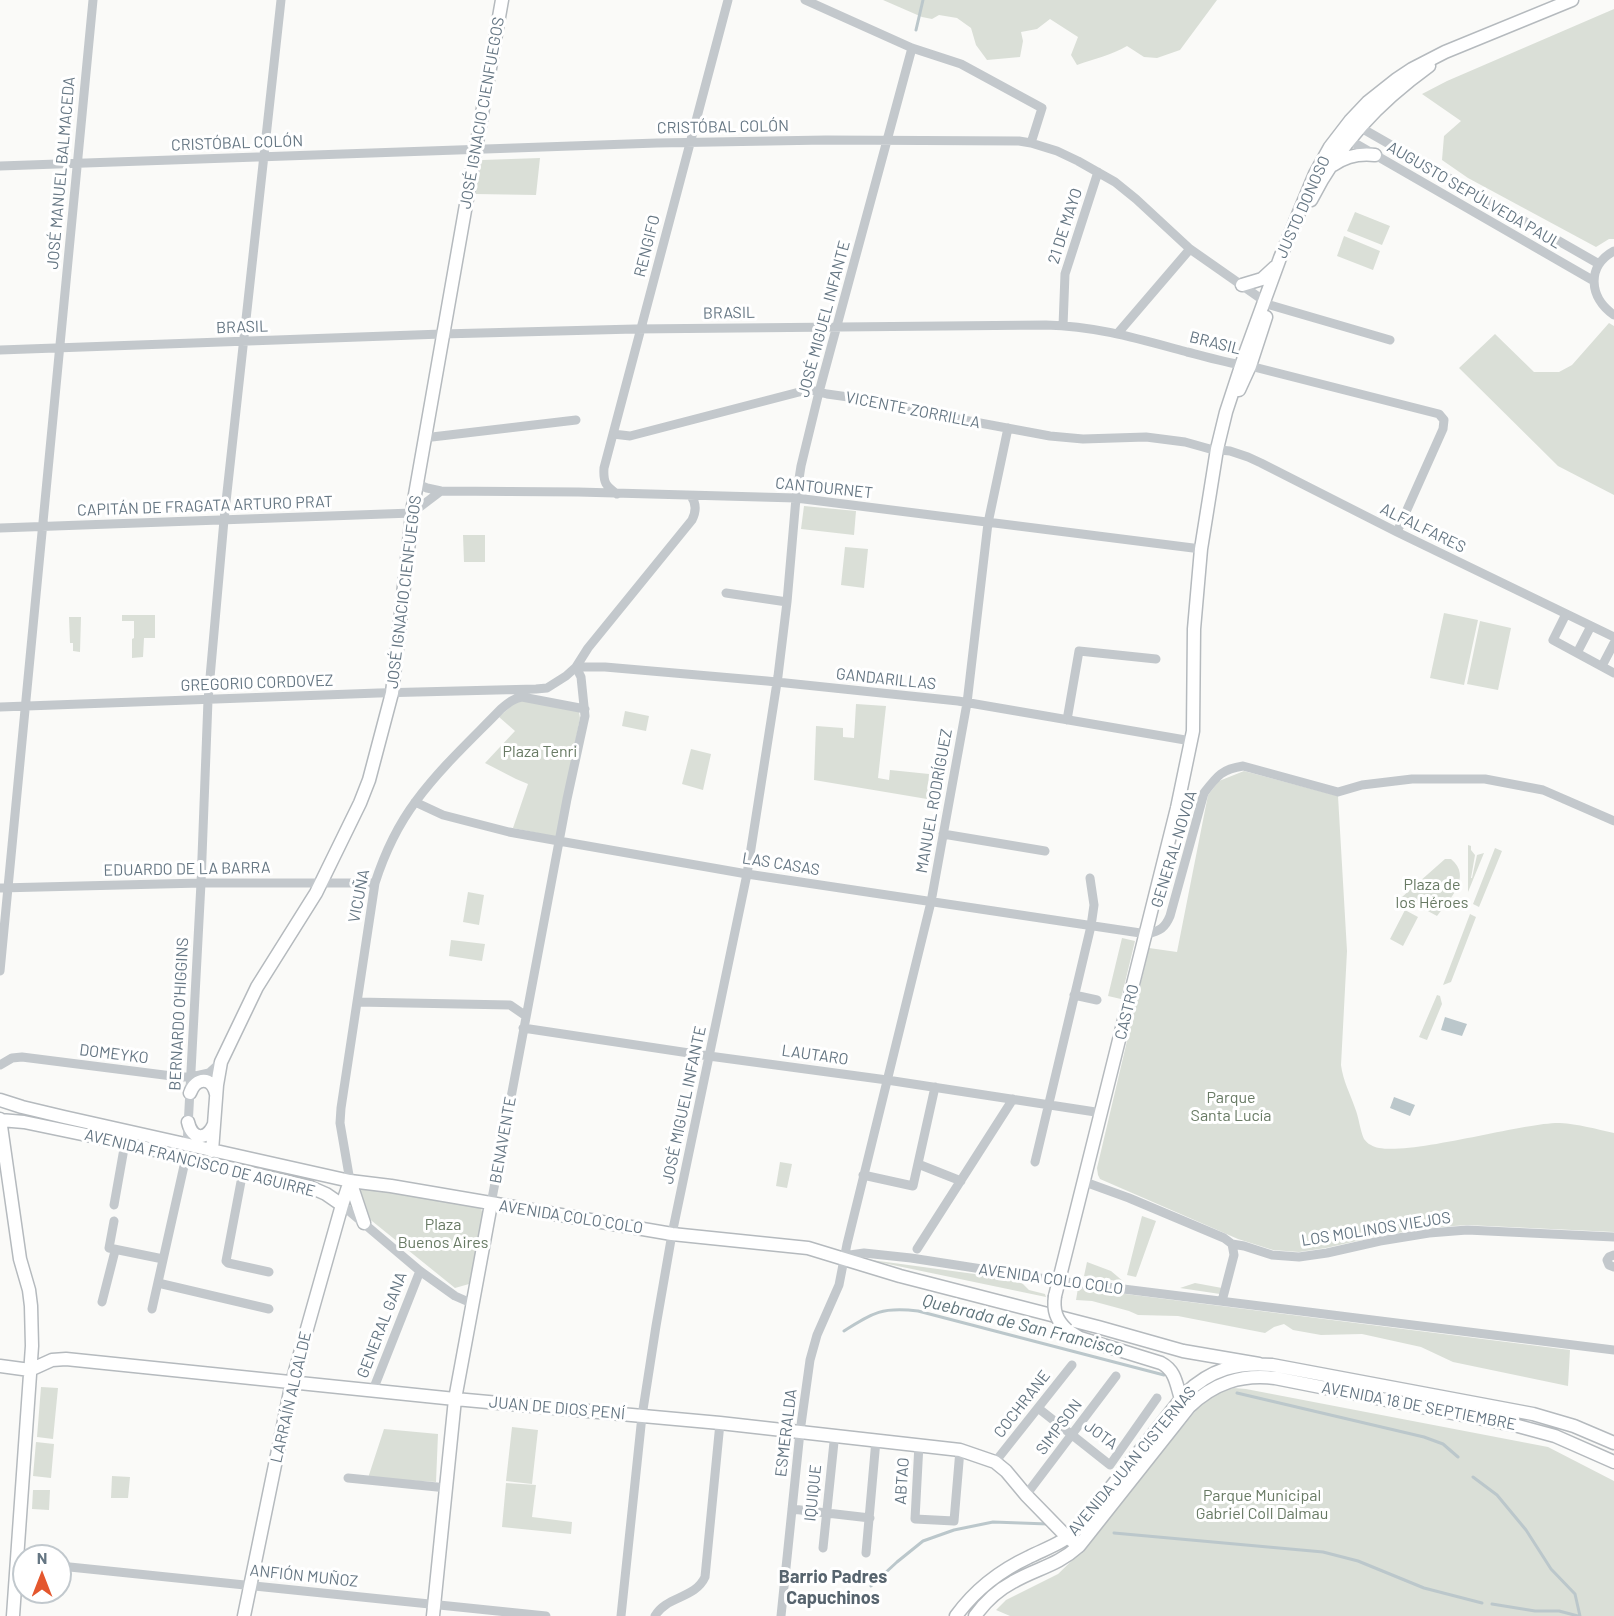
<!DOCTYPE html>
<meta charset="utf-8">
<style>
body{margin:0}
#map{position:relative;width:1614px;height:1616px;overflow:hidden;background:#fafaf8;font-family:Barlow,sans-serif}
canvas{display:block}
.north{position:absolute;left:12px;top:1544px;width:60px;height:60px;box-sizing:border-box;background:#fff;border:2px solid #c1c8cd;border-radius:50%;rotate:0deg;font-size:16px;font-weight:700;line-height:24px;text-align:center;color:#657683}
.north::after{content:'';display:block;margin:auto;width:21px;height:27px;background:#e4572e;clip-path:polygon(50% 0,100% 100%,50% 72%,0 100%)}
</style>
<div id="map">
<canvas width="1614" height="1616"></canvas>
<div class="north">N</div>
</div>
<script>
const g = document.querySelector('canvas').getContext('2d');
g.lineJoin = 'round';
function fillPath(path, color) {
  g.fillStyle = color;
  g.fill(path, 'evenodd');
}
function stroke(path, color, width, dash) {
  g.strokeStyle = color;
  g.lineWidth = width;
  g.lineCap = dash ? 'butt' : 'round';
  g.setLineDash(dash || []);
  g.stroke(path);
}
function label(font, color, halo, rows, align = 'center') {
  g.font = font + ' Barlow,sans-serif';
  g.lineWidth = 6;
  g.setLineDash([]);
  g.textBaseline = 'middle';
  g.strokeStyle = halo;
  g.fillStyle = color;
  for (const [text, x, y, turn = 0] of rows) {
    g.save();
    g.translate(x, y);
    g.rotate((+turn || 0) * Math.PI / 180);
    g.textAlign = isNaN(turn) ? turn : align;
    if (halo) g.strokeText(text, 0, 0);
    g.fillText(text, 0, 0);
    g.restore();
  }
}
fillPath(new Path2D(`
 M 883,0 L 1217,0 L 1180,50 L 1157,58 L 1144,57 L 1127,46 C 1111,55 1094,59 1077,65 L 1071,55 L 1078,37 L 1050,19 L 1037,29 L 1021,32 L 1023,41 L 1020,57 L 987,60 L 976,45 L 971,28 L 957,18 L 939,15 L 932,19 L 922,17 Z
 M 1614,9 L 1614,239 L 1609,239 L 1596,247 L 1468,178 L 1442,160 L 1444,136 L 1461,121 L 1422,94 L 1447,81 Z
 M 540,158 L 536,195 L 475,194 L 482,160 Z
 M 1355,212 L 1390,226 L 1382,245 L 1347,231 Z
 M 1344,236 L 1380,251 L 1373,270 L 1337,256 Z
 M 1609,323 L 1614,326 L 1614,495 L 1558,466 L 1459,368 L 1495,334 L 1534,372 L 1559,372 L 1572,365 Z
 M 804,506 L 856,511 L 854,535 L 801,529 Z
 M 463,535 L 485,535 L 485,562 L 464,562 Z
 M 845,547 L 868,549 L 864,588 L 841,585 Z
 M 1444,613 L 1478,620 L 1464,685 L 1430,678 Z
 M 122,615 L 155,615 L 155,638 L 144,638 L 143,657 L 132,658 L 132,639 L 134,638 L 134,621 L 122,621 Z
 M 69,617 L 81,617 L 80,652 L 73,651 L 73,643 L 70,643 Z
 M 1480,621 L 1511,628 L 1498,690 L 1467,684 Z
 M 518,700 L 575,709 L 579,712 L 580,718 L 557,837 L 513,828 L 528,784 L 516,779 L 485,763 L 515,731 L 499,717 Z
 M 856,704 L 886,706 L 878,778 L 889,780 L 890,770 L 929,774 L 927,799 L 814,780 L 816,726 L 843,728 L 843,737 L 854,738 Z
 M 625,711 L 649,716 L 646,731 L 622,726 Z
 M 691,749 L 711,754 L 703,790 L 682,784 Z
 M 1244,771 L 1338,796 L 1347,951 L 1341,1065 C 1343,1081 1350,1093 1355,1108 C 1359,1118 1360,1130 1364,1139 C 1366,1141 1368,1144 1371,1145 C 1394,1161 1522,1122 1560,1123 C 1578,1124 1596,1129 1614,1133 L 1614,1232 L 1467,1225 L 1428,1228 L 1379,1236 L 1326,1248 L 1299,1252 L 1273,1250 L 1238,1239 L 1100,1179 L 1098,1175 L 1097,1168 L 1149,948 L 1177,952 L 1208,795 L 1219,781 Z
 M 1468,845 L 1471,846 L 1471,850 L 1475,855 L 1471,878 L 1472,878 L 1477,855 L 1484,853 L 1468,892 Z
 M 1495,848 L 1502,851 L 1479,907 L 1473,904 Z
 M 1445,859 L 1451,859 C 1473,877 1449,900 1437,916 L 1402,897 Z
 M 468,892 L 484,895 L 479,925 L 463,922 Z
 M 1405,910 L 1418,917 L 1403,946 L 1390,939 Z
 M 1470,914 L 1476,917 L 1451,982 L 1443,985 Z
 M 1122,938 L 1135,941 L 1121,999 L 1108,996 Z
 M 451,940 L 485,944 L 482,961 L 449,956 Z
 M 1437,995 L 1440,996 L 1442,1004 L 1427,1040 L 1419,1037 Z
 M 780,1162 L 792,1164 L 787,1188 L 776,1186 Z
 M 366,1186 L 480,1205 L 483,1215 L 469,1284 L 455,1288 L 367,1217 L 358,1195 L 360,1188 Z
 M 1142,1216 L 1156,1221 L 1136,1277 L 1127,1275 Z
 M 864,1259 L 1019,1280 L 1029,1290 L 1045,1294 L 1046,1297 Z
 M 1087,1262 L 1111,1271 L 1124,1282 L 1084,1276 Z
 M 1195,1283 L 1222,1288 L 1220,1294 L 1180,1288 Z
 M 1078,1288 L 1570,1350 L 1568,1386 L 1453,1362 L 1421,1347 L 1362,1334 L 1321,1335 L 1293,1330 L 1284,1324 L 1274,1327 L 1265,1333 L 1178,1316 L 1138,1315 L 1129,1311 L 1092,1301 L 1076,1300 Z
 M 41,1387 L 58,1388 L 53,1439 L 37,1437 Z
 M 1234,1388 L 1246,1389 L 1548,1447 L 1614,1481 L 1614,1616 L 1010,1616 L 996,1610 L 1006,1600 L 1058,1574 L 1088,1545 L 1141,1477 L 1203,1402 L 1221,1391 Z
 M 512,1427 L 538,1430 L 532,1484 L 506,1481 Z
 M 384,1429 L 438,1434 L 436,1482 L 368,1478 Z
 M 36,1442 L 54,1444 L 51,1478 L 33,1476 Z
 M 112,1476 L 130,1477 L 128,1498 L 111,1498 Z
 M 506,1483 L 536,1485 L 532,1517 L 572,1522 L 571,1534 L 502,1527 Z
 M 33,1490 L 50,1490 L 49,1510 L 32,1509 Z`), '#dadfd7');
fillPath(new Path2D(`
 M 1445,1017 L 1467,1024 L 1462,1036 L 1441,1030 Z
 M 1394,1097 L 1415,1105 L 1410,1116 L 1390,1108 Z`), '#bbc7cb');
stroke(new Path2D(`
 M 916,30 L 923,0
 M 844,1331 C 874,1312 882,1307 918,1311 L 1164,1375
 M 1237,1393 L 1424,1437 L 1443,1444 L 1458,1457
 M 1473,1477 L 1497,1495 L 1526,1530 L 1551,1569 L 1575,1594 L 1580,1616
 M 1114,1533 L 1323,1552 L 1358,1561 L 1424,1588 L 1482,1603
 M 871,1586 L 897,1562 L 923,1541 L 954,1530 L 993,1522 L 1048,1524
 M 1492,1604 L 1535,1611 L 1559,1611 L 1578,1616`), '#bbc7cb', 3);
const major = new Path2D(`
 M 1333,165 C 1346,156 1359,153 1375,155
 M 1311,200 C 1340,143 1378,103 1429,66
 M 1242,285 L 1262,279 L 1275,267
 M 1239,390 L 1250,366 L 1266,317
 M 190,1093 C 196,1077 212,1076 216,1094
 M 0,1100 L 22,1107 L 64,1117 L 350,1181 L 391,1186 L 672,1234 L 808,1248 L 900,1276 L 1098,1327 L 1183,1351 L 1259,1364
 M 0,1119 L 20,1259 L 29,1290 L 31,1306 L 32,1346 L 13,1616
 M 0,1120 L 24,1122 L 125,1143 L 310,1187 L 326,1194 L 342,1205
 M 188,1122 C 192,1140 207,1141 214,1124
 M 212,1151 L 217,1085 L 221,1062 L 257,987 L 316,893 L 360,803 L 369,780 L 392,693 L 413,506 L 502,0
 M 350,1181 L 364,1223
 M 1055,1296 L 1177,808 L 1193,731 L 1194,629 L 1201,549 L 1217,449 L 1226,412 L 1246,351 L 1280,258 L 1315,174 L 1330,147 L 1350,121 L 1368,102 L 1397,79 L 1412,69 L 1445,52 L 1572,0
 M 1067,1330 L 1080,1338 L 1161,1363 C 1176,1371 1176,1384 1181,1399
 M 0,1366 L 30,1370 L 52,1360 L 66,1359 L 455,1399 L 720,1423 L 960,1450 L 995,1462 L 1006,1471 L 1026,1495 L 1068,1538 L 1079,1546
 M 244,1616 L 292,1382 L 342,1205 L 350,1181
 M 433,1616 L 455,1399 L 491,1204
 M 956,1616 C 975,1590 999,1571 1029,1557 C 1049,1547 1065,1543 1081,1525 L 1185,1394 C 1211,1369 1237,1362 1272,1365 L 1533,1414 L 1574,1426 L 1614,1443
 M 975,1616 C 985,1602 998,1590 1013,1582 C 1037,1568 1057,1566 1079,1546 L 1189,1407 C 1214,1383 1241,1374 1275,1378 L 1518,1426 L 1555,1436 L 1614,1462`);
stroke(major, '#b5babe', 15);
stroke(new Path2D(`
 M 805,0 L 912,48 L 961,64 L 1042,108 L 1031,143
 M 1356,125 L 1599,264
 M 1344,137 L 1594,281
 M 0,166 L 657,143 L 826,140 L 1019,141 L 1031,143 L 1057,151 L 1078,161 L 1115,182 L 1136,199 L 1190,249 L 1270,305 L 1390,340
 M 1614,251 C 1586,266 1589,298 1614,315
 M 1063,326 L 1065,274 L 1098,172
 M 1118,333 L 1190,249
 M 0,350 L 442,334 L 635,329 L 1046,325 C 1096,326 1139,339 1187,352 C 1208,357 1229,364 1250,366 L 1439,414 L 1444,420 L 1443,429 L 1397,532
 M 613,434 L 630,436 L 803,391 L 811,390 L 827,394 L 898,404 L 953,418 L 1050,436 L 1083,439 L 1146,437 L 1185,442 L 1210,449 L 1230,451 L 1248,457 L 1261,463 L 1397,532 L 1614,637
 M 432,437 L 576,420
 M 417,484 L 427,488 L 441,491 L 578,492 L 796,498 L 1201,549
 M 617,494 C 606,486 603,483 604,468 L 728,0
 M 0,528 L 412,513 L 441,491
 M 726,593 L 787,602
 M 1566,614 L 1553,640 L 1614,673
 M 1577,653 L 1591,626
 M 1602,666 L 1614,643
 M 576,667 L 605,667 L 767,681 L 958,701 L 1191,741
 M 0,707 L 378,693 L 536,689 L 547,688 L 566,676 L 576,667 L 588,648 L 692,520 C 696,512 697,504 691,496
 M 1067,720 L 1079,651 L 1156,659
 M 415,802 L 443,815 L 509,832 L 559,841 L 747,874 L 1147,934 C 1160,931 1165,928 1170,916 L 1204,793 C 1217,776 1222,769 1243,766 L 1338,792 L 1362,785 L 1412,779 L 1485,779 L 1543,790 L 1614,821
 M 943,834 L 1045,851
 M 0,888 L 201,883 L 375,883
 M 0,971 L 93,0
 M 1074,995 L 1097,1000
 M 357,1002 L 510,1005 L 526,1016
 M 523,1028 L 709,1056 L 887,1080 L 1102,1113
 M 0,1065 L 12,1058 L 22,1057 L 180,1077 L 191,1077 L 209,1073 L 221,1062
 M 187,1146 L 201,883 L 208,700 L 224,520 L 281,0
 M 1035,1162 L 1091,926 L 1094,905 L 1090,878
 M 918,1164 L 961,1181
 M 243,1171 L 226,1261 L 228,1263 L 269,1272
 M 863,1175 L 913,1186 L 935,1087
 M 350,1181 L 340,1123 L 341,1108 L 375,883 C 384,855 398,825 416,801 C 441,767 473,738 501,709 C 508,703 514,698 522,697 L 585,709
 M 1085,1182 L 1129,1198 L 1224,1238 L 1232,1244 L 1244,1246 L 1272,1255 L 1299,1257 L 1327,1253 L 1380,1241 L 1429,1233 L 1467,1230 L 1614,1237
 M 491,1204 L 567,799 L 585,716 L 581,677 L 576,667
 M 114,1205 L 125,1143
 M 342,1205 L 420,1271 L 455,1296 L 471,1303
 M 114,1221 L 109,1248 L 163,1259
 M 917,1249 L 1013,1099
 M 1614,1255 L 1609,1257 L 1607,1260 L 1609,1265 L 1614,1267
 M 844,1258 L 850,1255 L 864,1253 L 911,1258 L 1059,1281 L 1614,1350
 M 158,1283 L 269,1309
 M 1222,1301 L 1234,1255 L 1232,1244
 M 102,1302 L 115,1251
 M 152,1309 L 186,1157
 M 373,1390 L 420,1271
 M 1038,1408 L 1110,1465 L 1157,1398
 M 919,1444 L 915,1519 L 954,1521 L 960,1450
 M 995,1462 L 1072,1365
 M 348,1478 L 447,1488
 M 1026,1495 L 1116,1376
 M 792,1509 L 870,1518
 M 823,1548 L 834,1442
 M 866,1553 L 876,1440
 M 60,1566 L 546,1616
 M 621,1616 L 642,1416 L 656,1326 L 672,1234 L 747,874 L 778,676 L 787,602 L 796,498 L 801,466 L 819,392 L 912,48
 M 655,1616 C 666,1596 695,1599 705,1577 L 720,1423
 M 781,1616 L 800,1432 L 810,1360 L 817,1335 L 839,1285 L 847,1244 L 931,902 L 967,703 L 988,523 L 1008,428`), '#c3c8cc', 9);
stroke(major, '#fff', 12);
const majorBridge = new Path2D(`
 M 1055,1296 C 1053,1310 1056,1320 1067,1330`);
stroke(majorBridge, '#b5babe', 15, []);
stroke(majorBridge, '#fff', 12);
label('16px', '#657683', '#fff', [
 ["JOSÉ IGNACIO CIENFUEGOS",482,113,-80],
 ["CRISTÓBAL COLÓN",723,127,-1],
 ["CRISTÓBAL COLÓN",237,143,-2],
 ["JOSÉ MANUEL BALMACEDA",61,173,-85],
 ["AUGUSTO SEPÚLVEDA PAUL",1474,195,30],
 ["JUSTO DONOSO",1303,207,-66],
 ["21 DE MAYO",1065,226,-72],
 ["RENGIFO",647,246,-76],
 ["BRASIL",729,313,-1],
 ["JOSÉ MIGUEL INFANTE",824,319,-75],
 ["BRASIL",242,327,-2],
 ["BRASIL",1215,343,14],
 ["VICENTE ZORRILLA",913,410,11],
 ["CANTOURNET",824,488,6],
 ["CAPITÁN DE FRAGATA ARTURO PRAT",205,506,-2],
 ["ALFALFARES",1423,528,26],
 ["JOSÉ IGNACIO CIENFUEGOS",404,592,-83],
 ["GANDARILLAS",886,679,6],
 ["GREGORIO CORDOVEZ",257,683,-2],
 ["MANUEL RODRÍGUEZ",934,801,-80],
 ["GENERAL NOVOA",1174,849,-73],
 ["LAS CASAS",781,864,9],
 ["EDUARDO DE LA BARRA",187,869,-1],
 ["VICUÑA",359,896,-79],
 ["CASTRO",1127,1012,-76],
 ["BERNARDO O'HIGGINS",179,1014,-87],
 ["DOMEYKO",114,1054,7],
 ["LAUTARO",815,1055,8],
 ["JOSÉ MIGUEL INFANTE",684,1105,-78],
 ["BENAVENTE",503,1140,-80],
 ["AVENIDA FRANCISCO DE AGUIRRE",200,1163,14],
 ["AVENIDA COLO COLO",571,1217,9],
 ["LOS MOLINOS VIEJOS",1376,1229,-9],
 ["AVENIDA COLO COLO",1051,1279,8],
 ["GENERAL GANA",382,1325,-69],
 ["LARRAÍN ALCALDE",291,1397,-77],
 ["COCHRANE",1022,1404,-52],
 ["AVENIDA 18 DE SEPTIEMBRE",1419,1406,11],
 ["JUAN DE DIOS PENÍ",557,1408,5],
 ["SIMPSON",1059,1427,-53],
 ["ESMERALDA",786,1433,-83],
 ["JOTA",1101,1435,36],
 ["AVENIDA JUAN CISTERNAS",1132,1461,-50],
 ["ABTAO",902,1481,-86],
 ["IQUIQUE",813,1493,-84],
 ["ANFIÓN MUÑOZ",304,1576,6]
]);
label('16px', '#687a64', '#fff', [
 ["Plaza Tenri",540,752],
 ["Plaza de",1432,885],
 ["los Héroes",1432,903],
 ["Parque",1231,1098],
 ["Santa Lucía",1231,1116],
 ["Plaza",443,1225],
 ["Buenos Aires",443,1243],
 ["Parque Municipal",1262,1496],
 ["Gabriel Coll Dalmau",1262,1514]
]);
label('italic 18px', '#60757c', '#fff', [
 ["Quebrada de San Francisco",1023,1325,14]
]);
label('bold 18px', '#57646e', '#fff', [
 ["Barrio Padres",833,1577],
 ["Capuchinos",833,1598]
]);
</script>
